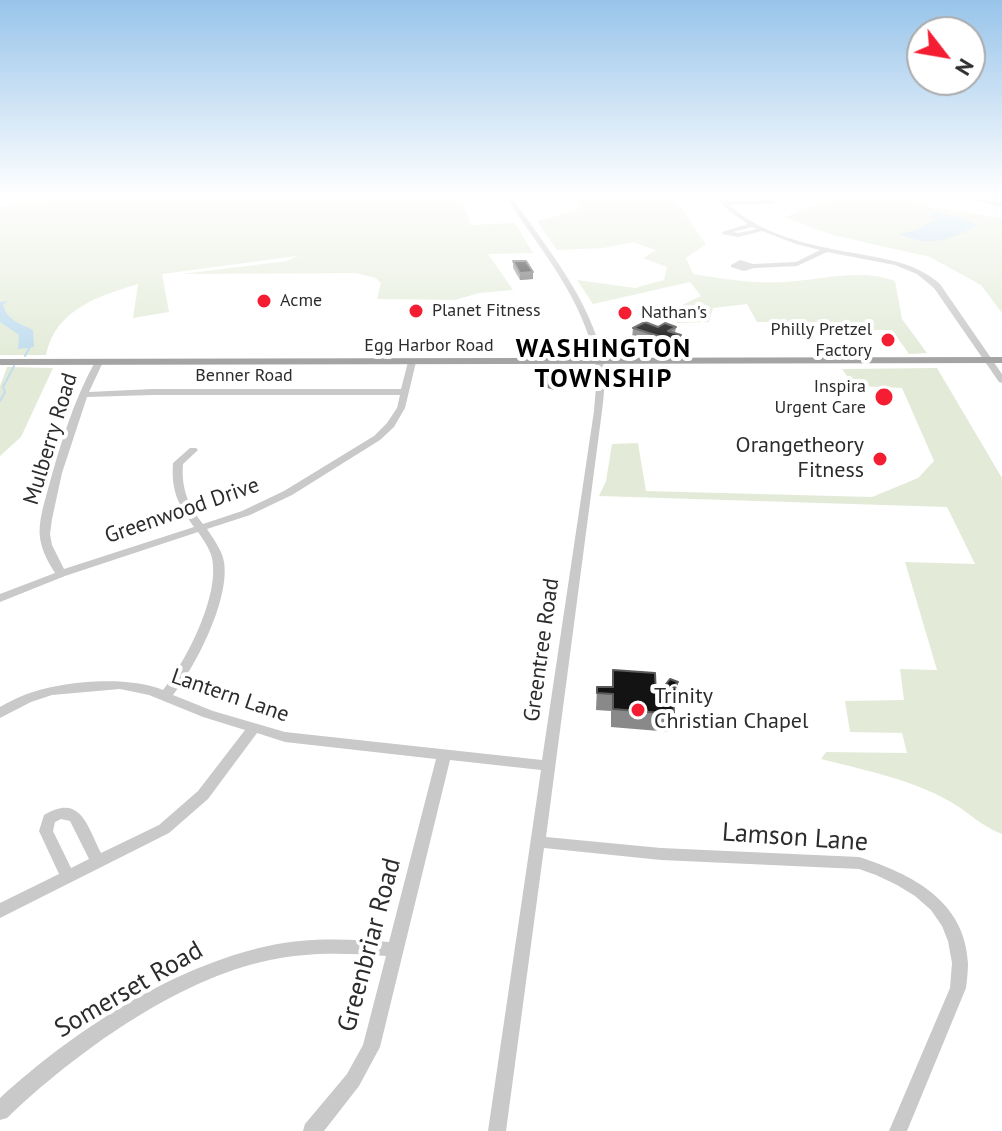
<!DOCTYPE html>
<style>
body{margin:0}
#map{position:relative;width:1002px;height:1131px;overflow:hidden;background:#fff;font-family:"PT Sans",sans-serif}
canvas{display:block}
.north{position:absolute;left:906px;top:16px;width:80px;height:80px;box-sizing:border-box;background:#fff;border:2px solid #ababab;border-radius:50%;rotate:121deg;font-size:22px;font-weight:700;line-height:32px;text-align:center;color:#2c2c2c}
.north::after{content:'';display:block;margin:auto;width:28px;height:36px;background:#f41d31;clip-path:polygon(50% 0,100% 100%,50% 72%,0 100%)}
</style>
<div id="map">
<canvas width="1002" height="1131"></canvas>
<div class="north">N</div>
</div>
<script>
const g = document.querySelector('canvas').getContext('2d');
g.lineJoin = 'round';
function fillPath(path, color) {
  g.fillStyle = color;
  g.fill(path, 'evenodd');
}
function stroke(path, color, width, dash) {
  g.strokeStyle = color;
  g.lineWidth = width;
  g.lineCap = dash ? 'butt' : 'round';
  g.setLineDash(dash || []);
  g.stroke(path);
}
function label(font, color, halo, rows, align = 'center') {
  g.font = font + ' "PT Sans",sans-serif';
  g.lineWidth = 8;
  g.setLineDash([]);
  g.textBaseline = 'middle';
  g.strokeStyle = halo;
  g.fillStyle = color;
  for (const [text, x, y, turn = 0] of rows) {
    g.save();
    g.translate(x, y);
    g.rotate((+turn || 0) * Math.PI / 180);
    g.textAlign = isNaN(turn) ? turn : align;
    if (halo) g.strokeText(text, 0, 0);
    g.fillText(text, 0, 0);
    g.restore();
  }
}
fillPath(new Path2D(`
 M 75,197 L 461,197 L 471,225 L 515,223 L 533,253 L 488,254 L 513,290 L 479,293 L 455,300 L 377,299 L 381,283 L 376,278 L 356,273 L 182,274 L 287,261 L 297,256 L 162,274 L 169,312 L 133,318 L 138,284 C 98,296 55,310 46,355 L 0,355 L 0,206 Z
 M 591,197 L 673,197 L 706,244 L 686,258 L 693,274 C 723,279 754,284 785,282 C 822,280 860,268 895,281 L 902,319 L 927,353 L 909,354 L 892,330 L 852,330 L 843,322 L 757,322 L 747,304 L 713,308 L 709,322 L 677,323 L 682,305 L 701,296 L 690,282 L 593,304 L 577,280 L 635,288 L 664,280 L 667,267 L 643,258 L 656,250 L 633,242 L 604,248 L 557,250 L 537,221 L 578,210 L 582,198 Z
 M 836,197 L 914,197 L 931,207 L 1002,218 L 1002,313 L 981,285 L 930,257 L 832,235 L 785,217 Z
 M 7,367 L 53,368 L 21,437 L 0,456 L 0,386 Z
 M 937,368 L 1002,478 L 1002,834 C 979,825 969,812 949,801 C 911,779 863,770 821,759 L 826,752 L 907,753 L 902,733 L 850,732 L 845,701 L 904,700 L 900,669 L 937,670 L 905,562 L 975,564 L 947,507 L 599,496 L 606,481 L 612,444 L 638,443 L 646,491 L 872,497 L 918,478 L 934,461 L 902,388 L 854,386 L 842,369 Z`), '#e3ebd8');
fillPath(new Path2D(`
 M 936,212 L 966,219 L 978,225 C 949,240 931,248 899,234 L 915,230 L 934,220 L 932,214 Z
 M 8,301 L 3,305 C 8,321 19,323 33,330 L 34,347 L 18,349 L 19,335 L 0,322 L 0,302 Z`), '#c1ddee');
stroke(new Path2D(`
 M 25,356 L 30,347
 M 0,401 L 5,392 L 3,387 L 14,366`), '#c1ddee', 2);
fillPath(new Path2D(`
 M 506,197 L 512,197 C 546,248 591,299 603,361 C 606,377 604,395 602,411 L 546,837 L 661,848 L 859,857 C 911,874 965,900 968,963 C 968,971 967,980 966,988 L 907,1131 L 889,1131 L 950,988 L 952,963 L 948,941 L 942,926 L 931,910 L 915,896 L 897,885 L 876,875 L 859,869 L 661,860 L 544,848 L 506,1131 L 488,1131 L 541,770 L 450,760 L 380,1047 L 359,1086 L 324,1131 L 303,1131 L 305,1124 L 347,1074 L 363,1045 L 386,956 C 347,953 308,952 270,960 C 177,979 75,1053 7,1118 L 0,1120 L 0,1098 C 72,1032 171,967 268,946 C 307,937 349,939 389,942 L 436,759 L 285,742 L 257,733 L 208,799 L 169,833 L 0,918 L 0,903 L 59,874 L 39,831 L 44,815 C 81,793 87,826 101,853 L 159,825 L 198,791 L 245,730 L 203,717 L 149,695 L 120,689 L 52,695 L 31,702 L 0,718 L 0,707 C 7,703 14,699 22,696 C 59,681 126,675 163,690 C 185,663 216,602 213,566 C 213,553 205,542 198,532 L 65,576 L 0,602 L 0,594 L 55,573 C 48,562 42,551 40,538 C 38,522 44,504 48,489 C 60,445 74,399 96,360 L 99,360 L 103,362 L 89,392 L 152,389 L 401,389 L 408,362 L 412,360 L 415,360 L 416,362 L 405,408 L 394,427 L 380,440 L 292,495 L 250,515 L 207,529 C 214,540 222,550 224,562 C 230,599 196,666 173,695 L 213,711 L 285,732 L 542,760 L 594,411 C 595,395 598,377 595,361 C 584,299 539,248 506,197 ZM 152,395 L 400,395 L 397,408 L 387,423 L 374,436 L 284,491 L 242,511 L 203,524 C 188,505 181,488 183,464 L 198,450 L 196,448 L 190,448 L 173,463 C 171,491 178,504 194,527 L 64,569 L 52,545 L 50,534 L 52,519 L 62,473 L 87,397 ZM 61,819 L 70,821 L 89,859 L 71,868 L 53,831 L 55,822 Z
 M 716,197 L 722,197 L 726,201 L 754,201 L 760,197 L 775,201 L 776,202 L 773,204 L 730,205 C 761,235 812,246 854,253 C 885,259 915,262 940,284 L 1002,374 L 1002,383 L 999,382 L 934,288 L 917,274 L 895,265 L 827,252 L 797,266 L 754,268 L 744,271 L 731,267 L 731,265 L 740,260 L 753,264 L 796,262 L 820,250 L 796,244 L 762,231 L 738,237 L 722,234 L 722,232 L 748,224 L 729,211 ZM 752,227 L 757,229 L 738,233 L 733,232 Z
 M 957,197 L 968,197 L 1002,203 L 1002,207 Z`), '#c9c9c9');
fillPath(new Path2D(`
 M 1002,357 L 1002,363 L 0,365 L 0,359 Z`), '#a4a4a4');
fillPath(new Path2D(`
 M 513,261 L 533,279 L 520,280 L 513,268 Z
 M 676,327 L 675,333 L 681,335 L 679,346 L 670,351 L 632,338 L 633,328 Z
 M 667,374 L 667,382 L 649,391 L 636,386 L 637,379 Z
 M 541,379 L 558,379 L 554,390 L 541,386 Z
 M 613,670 L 656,697 L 678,682 L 675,700 L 673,702 L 674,714 L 671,732 L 611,727 L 611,711 L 596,710 L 597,687 L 612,687 Z`), '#898989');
fillPath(new Path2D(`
 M 533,272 L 533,279 L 520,280 L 520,273 Z
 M 681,335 L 679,346 L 670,351 L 671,340 Z
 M 667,374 L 667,382 L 649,391 L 650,384 Z
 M 678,682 L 675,700 L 671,705 L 673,687 Z`), '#5a5a5a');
const building = new Path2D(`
 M 513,261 L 526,261 L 533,272 L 520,273 Z
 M 645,322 L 658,327 L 665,323 L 676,327 L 668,331 L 681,335 L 671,340 L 633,328 Z
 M 655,369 L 667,374 L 650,384 L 637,379 Z
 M 544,371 L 559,372 L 555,382 L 541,379 Z
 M 613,670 L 655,673 L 656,697 L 670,679 L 678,682 L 673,687 L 674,714 L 613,709 L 613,694 L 597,693 L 597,687 L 613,687 Z`);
fillPath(building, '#131313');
stroke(building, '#5a5a5a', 2);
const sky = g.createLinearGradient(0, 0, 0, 355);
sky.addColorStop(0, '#98c4ea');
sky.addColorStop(0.55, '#fff');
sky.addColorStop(1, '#ffffff00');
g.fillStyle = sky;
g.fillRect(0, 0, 1002, 355);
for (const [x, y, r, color] of [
 [264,301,8,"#f41d31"],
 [416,311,8,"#f41d31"],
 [625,313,8,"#f41d31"],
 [888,340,8,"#f41d31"],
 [884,397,10,"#f41d31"],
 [880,459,8,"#f41d31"],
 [638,710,8,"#f41d31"]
]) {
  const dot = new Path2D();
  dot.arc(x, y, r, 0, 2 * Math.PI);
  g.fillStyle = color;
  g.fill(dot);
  stroke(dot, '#fff', 3);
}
label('18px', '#2c2c2c', '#fff', [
 ["Acme",280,301],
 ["Planet Fitness",432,311],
 ["Nathan's",641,313],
 ["Philly Pretzel",872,330,"right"],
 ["Factory",872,351,"right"],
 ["Inspira",866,387,"right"],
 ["Urgent Care",866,408,"right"]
], 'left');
label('18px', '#2c2c2c', '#fff', [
 ["Egg Harbor Road",429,346],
 ["Benner Road",244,376]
]);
label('22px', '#2c2c2c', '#fff', [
 ["Mulberry Road",51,439,-73],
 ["Greenwood Drive",182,511,-19],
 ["Greentree Road",542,650,-82],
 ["Lantern Lane",230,696,19]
]);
label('22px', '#2c2c2c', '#fff', [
 ["Orangetheory",864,446],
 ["Fitness",864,471],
 ["Trinity",654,697,"left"],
 ["Christian Chapel",654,722,"left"]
], 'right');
g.letterSpacing = '2px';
label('bold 26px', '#000', '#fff', [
 ["WASHINGTON",604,350],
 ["TOWNSHIP",604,380]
]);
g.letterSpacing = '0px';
label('26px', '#2c2c2c', '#fff', [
 ["Lamson Lane",795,838,4],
 ["Greenbriar Road",370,945,-75],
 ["Somerset Road",129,990,-30]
]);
</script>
